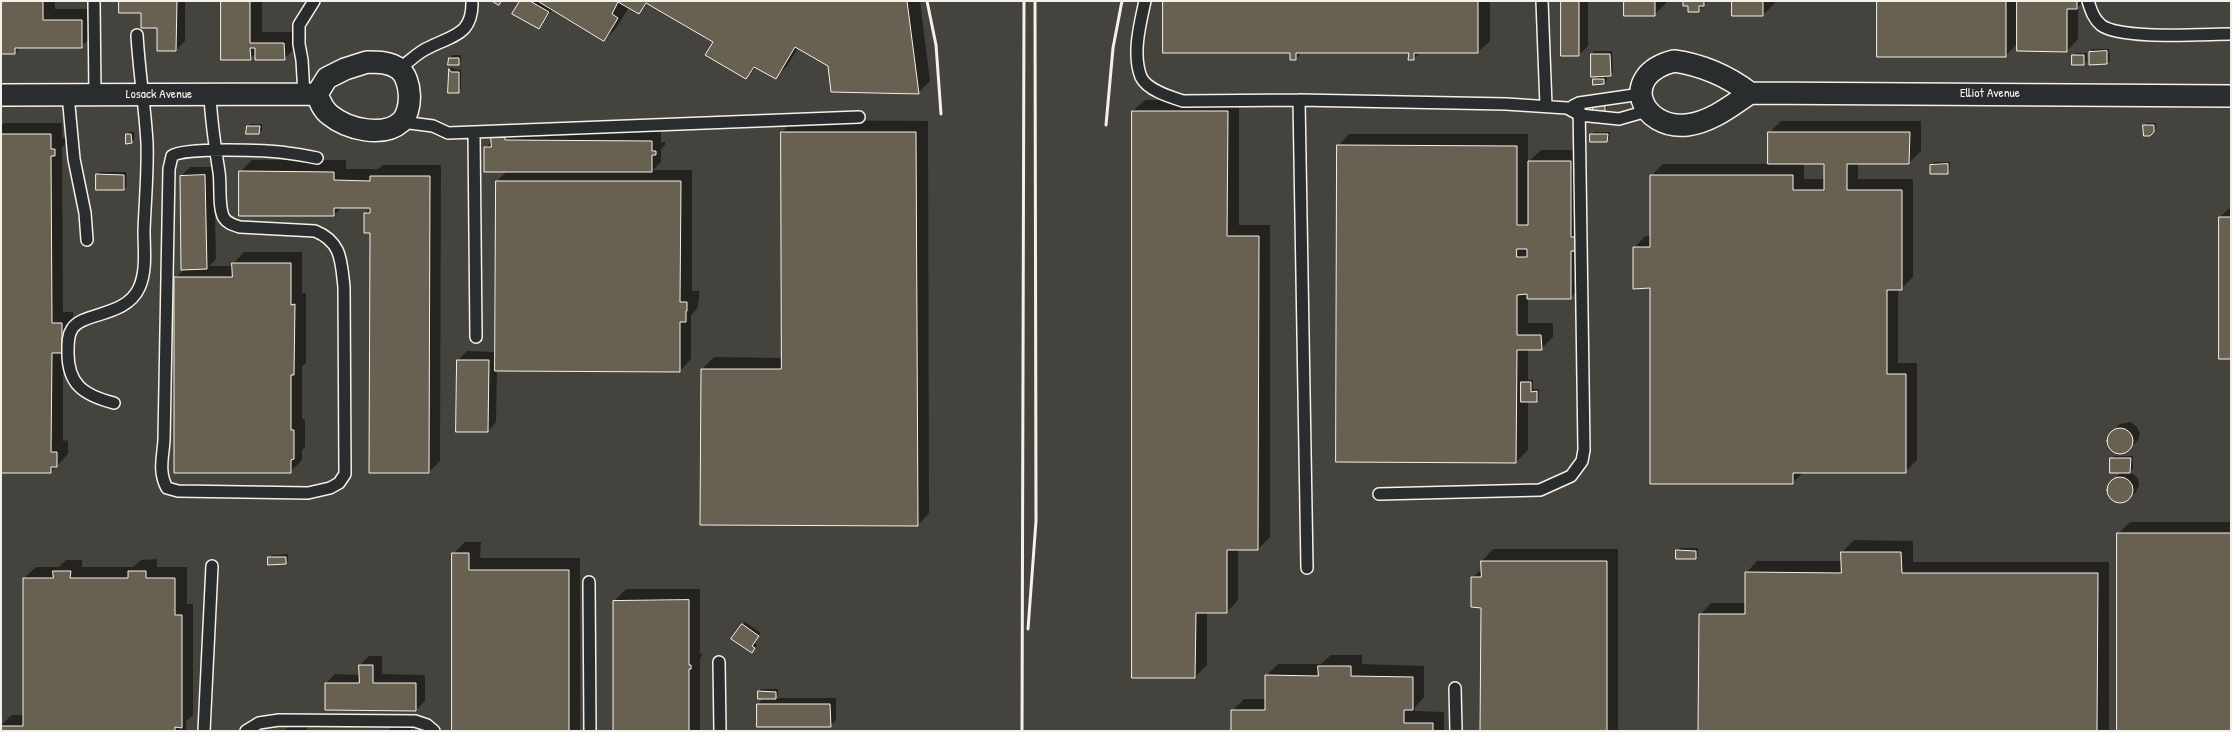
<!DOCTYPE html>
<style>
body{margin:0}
#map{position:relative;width:2232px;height:732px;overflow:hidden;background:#363735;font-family:"Patrick Hand",sans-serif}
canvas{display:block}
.frame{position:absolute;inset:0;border:2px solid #f4f1e8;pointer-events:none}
</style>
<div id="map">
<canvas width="2232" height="732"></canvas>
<div class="frame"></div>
</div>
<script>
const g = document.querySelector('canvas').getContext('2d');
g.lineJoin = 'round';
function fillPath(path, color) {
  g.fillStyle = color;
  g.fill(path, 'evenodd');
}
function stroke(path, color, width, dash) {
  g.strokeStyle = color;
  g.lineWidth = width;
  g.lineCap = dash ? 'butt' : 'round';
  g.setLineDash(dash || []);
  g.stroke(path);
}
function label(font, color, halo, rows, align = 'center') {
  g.font = font + ' "Patrick Hand",sans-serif';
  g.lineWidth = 3;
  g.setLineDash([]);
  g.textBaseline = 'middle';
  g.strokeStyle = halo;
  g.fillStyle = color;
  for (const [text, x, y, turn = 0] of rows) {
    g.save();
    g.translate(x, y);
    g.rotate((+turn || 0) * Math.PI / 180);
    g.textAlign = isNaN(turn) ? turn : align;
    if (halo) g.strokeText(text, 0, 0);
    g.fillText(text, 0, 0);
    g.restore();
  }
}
fillPath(new Path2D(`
 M 1,1 L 2231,1 L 2231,731 L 1,731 Z`), '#45433d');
fillPath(new Path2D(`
 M 1,1 L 55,1 L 55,9 L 93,9 L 93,35 L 81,47 L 21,47 L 15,53 L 1,53 Z
 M 120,1 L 185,1 L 185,41 L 176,50 L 142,12 Z
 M 222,1 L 262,1 L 262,32 L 296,32 L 296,47 L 284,59 L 256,53 L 250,59 Z
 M 521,1 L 920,1 L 930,81 L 918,93 L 829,65 L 798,48 L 787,66 L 775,78 L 757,67 L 746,78 L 714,42 L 648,3 L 639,13 L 629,7 L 616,28 L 604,40 L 553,9 L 539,28 Z
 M 1164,1 L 1490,1 L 1490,41 L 1478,52 L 1420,52 L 1414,59 L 1410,52 L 1302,52 L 1296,59 L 1291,52 Z
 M 1562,1 L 1588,1 L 1588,46 L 1579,55 Z
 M 1625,1 L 1666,1 L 1666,3 L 1654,15 Z
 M 1684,1 L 1708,1 L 1698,11 Z
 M 1733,1 L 1775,1 L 1775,3 L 1763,15 Z
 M 1878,1 L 2084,1 L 2078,7 L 2078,39 L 2067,51 L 2018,43 L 2005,56 Z
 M 2092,49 L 2109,49 L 2110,61 L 2107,63 L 2090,52 Z
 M 1594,51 L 1612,51 L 1613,73 L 1607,75 L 1607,81 L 1604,83 L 1594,80 L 1598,76 L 1592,54 Z
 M 2076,53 L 2087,53 L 2087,61 L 2084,64 L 2073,56 Z
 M 452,55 L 461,55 L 461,61 L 459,64 L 450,58 Z
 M 452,67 L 454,69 L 461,70 L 461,89 L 458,92 L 449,92 L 450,69 Z
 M 1145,100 L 1239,100 L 1239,225 L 1270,225 L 1270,537 L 1258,549 L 1238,549 L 1238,600 L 1227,612 L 1207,612 L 1207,665 L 1195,677 L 1133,111 Z
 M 1607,102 L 1607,109 L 1604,111 L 1594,105 Z
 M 794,120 L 928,121 L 929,513 L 918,525 L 702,369 L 714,357 L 782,358 L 782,132 Z
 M 1781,121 L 1921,121 L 1921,151 L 1909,163 L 1858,163 L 1858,179 L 1913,179 L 1913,277 L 1901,289 L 1898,289 L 1898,363 L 1917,363 L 1917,460 L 1905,472 L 1804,472 L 1792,483 L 1651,287 L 1634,248 L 1645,236 L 1651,236 L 1651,176 L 1663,164 L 1769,164 L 1769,133 ZM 1804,163 L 1825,163 L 1825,179 L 1804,179 Z
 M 4,123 L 62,123 L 62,138 L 66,138 L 67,143 L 62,147 L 63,312 L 73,312 L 73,341 L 63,351 L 63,441 L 68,440 L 68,454 L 51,472 L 1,472 L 1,126 Z
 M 2147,123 L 2156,123 L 2156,129 L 2153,132 L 2144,126 Z
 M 250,124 L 262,124 L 262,130 L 259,133 L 248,126 Z
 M 129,132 L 134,132 L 134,140 L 131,142 L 127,135 Z
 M 514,132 L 661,132 L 661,142 L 665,142 L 665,145 L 661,149 L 661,162 L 653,170 L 692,170 L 692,291 L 699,291 L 699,299 L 697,309 L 691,315 L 691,359 L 680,371 L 497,370 L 496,422 L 488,431 L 458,360 L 467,351 L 496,352 L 497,181 L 507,171 L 485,148 L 492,141 L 492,137 Z
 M 1594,132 L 1610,132 L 1609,139 L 1607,141 L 1591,135 Z
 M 1349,134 L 1528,134 L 1528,162 L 1541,150 L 1582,150 L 1582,226 L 1588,226 L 1588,238 L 1582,244 L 1582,286 L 1570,298 L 1528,298 L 1528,323 L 1553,323 L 1553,337 L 1541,349 L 1528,349 L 1528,380 L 1533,380 L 1533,389 L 1539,389 L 1539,398 L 1537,401 L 1528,401 L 1528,450 L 1516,462 L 1337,461 L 1338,146 Z
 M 252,160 L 346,160 L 346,169 L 378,169 L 383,165 L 441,165 L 440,461 L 429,472 L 365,213 L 371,207 L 342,207 L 334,215 L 240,172 Z
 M 1934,162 L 1950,162 L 1950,170 L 1947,173 L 1931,165 Z
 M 190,167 L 214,167 L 216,259 L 209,266 L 233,266 L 233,264 L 244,252 L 302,252 L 302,293 L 306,293 L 306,363 L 302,366 L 302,419 L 305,419 L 305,447 L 302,450 L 302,460 L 290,472 L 175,278 L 185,269 L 182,269 L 181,176 Z
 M 100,172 L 126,172 L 127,186 L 124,189 L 97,175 Z
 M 2231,207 L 2231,358 L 2220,217 Z
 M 2131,422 L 2137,427 L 2140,434 L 2138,440 L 2126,452 L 2119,453 L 2111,449 L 2108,439 L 2114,430 L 2120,424 Z
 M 2114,456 L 2133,456 L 2133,469 L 2130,472 L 2138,478 L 2139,485 L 2136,492 L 2125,502 L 2116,502 L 2111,498 L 2108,488 L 2121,472 L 2111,459 Z
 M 2130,522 L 2231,522 L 2231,731 L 2118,731 L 2118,534 Z
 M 1854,540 L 1913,541 L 1913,562 L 2109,562 L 2109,731 L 1699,731 L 1700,615 L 1711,603 L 1746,603 L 1746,573 L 1757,561 L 1842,561 L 1842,552 Z
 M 465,542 L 481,542 L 480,558 L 580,558 L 580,731 L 453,731 L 453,554 Z
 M 1680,548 L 1698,548 L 1698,556 L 1696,558 L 1677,551 Z
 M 1493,549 L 1618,549 L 1618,731 L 1481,731 L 1482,607 L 1472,578 L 1482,569 L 1482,561 Z
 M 288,554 L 288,561 L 285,563 L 269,558 L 272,555 Z
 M 157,559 L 157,567 L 187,567 L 187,604 L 193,604 L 193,715 L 186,721 L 186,731 L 1,731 L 1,725 L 12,715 L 24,715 L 24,578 L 36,567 L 59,567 L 66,560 L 82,560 L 82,567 L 133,567 L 141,560 Z
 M 626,589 L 700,589 L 700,654 L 703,653 L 700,659 L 700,731 L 614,731 L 614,601 Z
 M 745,622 L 761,633 L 754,642 L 757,645 L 752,652 L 742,625 Z
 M 1331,655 L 1362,655 L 1362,664 L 1424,666 L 1424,697 L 1415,707 L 1415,711 L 1444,712 L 1444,731 L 1232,731 L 1232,711 L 1244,699 L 1266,699 L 1266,676 L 1278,664 L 1321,664 Z
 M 369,656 L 382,656 L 382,674 L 425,675 L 425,701 L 416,710 L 326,683 L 335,674 L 360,675 L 360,665 Z
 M 761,689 L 778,689 L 778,695 L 775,698 L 836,698 L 836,720 L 830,726 L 758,704 L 764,698 L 759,692 Z
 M 294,722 L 307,722 L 307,731 L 263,731 L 284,731 Z
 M 397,722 L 411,722 L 411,731 L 388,731 Z`), '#0007');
const building = new Path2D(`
 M 1,1 L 43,1 L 43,20 L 82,20 L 82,48 L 15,48 L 15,54 L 1,54 Z
 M 119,1 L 177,1 L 176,51 L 157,51 L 157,28 L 141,28 L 141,13 L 119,13 Z
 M 221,1 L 250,1 L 250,43 L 284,43 L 285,60 L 255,60 L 255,48 L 250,48 L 251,60 L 221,60 Z
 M 492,1 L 501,1 L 499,5 Z
 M 520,1 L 530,1 L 549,12 L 539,29 L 512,14 Z
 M 538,1 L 907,1 L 919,94 L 831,92 L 828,66 L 795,47 L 776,79 L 754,67 L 746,79 L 705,55 L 713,42 L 646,3 L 639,14 L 618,2 L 612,14 L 618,18 L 604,41 Z
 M 1163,1 L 1478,1 L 1478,53 L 1414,53 L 1414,60 L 1408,60 L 1409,53 L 1296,53 L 1296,60 L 1290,60 L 1290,53 L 1163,53 Z
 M 1561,1 L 1579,1 L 1579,56 L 1561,56 Z
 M 1624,1 L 1704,1 L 1704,6 L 1699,6 L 1699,12 L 1688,12 L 1688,6 L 1683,6 L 1683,1 L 1655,1 L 1655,16 L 1624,16 Z
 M 1732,1 L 1763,1 L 1763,16 L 1732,16 Z
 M 1877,1 L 2006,1 L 2006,57 L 1877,57 Z
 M 2017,1 L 2077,1 L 2077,9 L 2067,9 L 2067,52 L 2017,51 Z
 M 2107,51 L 2107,64 L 2089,65 L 2089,52 Z
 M 1591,54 L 1610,54 L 1611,76 L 1591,77 Z
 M 2072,55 L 2084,55 L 2084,65 L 2072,65 Z
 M 449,58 L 459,58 L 459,65 L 448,65 Z
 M 449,69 L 451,72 L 459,72 L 459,93 L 448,93 Z
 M 1593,79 L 1604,79 L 1604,84 L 1593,85 Z
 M 1593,104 L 1605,104 L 1605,112 L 1593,112 Z
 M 1132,111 L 1228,111 L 1227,236 L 1259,236 L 1258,550 L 1227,550 L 1227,613 L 1196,613 L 1195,678 L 1132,678 Z
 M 2143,125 L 2154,125 L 2154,132 L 2150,136 L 2144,136 Z
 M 247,126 L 260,126 L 259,134 L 246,134 Z
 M 781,132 L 916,132 L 918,526 L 700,525 L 701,369 L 781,369 Z
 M 1768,132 L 1910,132 L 1909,164 L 1847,164 L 1847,190 L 1902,190 L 1902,290 L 1887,290 L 1887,374 L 1906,374 L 1906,473 L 1793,473 L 1793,484 L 1650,484 L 1650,288 L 1633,289 L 1633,247 L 1650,247 L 1650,175 L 1793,175 L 1793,190 L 1824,190 L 1824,164 L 1768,164 Z
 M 1,134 L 51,134 L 51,149 L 55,149 L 55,156 L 51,156 L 52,323 L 62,323 L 62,353 L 52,353 L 51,452 L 57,452 L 57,467 L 51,467 L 51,473 L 1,473 Z
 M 126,134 L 131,134 L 132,143 L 126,144 Z
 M 1590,134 L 1608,134 L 1607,142 L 1590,142 Z
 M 491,136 L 505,137 L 505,140 L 652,141 L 652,151 L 656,151 L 656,155 L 652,155 L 652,172 L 484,172 L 484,147 L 491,147 Z
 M 1337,145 L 1517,146 L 1517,225 L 1528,225 L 1528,161 L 1571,161 L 1571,237 L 1577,237 L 1576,251 L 1571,251 L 1571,299 L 1527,299 L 1527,294 L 1517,295 L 1517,335 L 1541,335 L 1542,350 L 1517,350 L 1516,463 L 1336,462 ZM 1517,249 L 1527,249 L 1527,257 L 1517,257 Z
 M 1948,164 L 1948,174 L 1930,174 L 1930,165 Z
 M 239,171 L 334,172 L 334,180 L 370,181 L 370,176 L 430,176 L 429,473 L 369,473 L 370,233 L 364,233 L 364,213 L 370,213 L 370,208 L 334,208 L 334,216 L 239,216 Z
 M 96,174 L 124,175 L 124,190 L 96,190 Z
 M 205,175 L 207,269 L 181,270 L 180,176 Z
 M 496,181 L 681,181 L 680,302 L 687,302 L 687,311 L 686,311 L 686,322 L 680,322 L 680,372 L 495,371 Z
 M 2219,217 L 2231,217 L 2231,359 L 2219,359 Z
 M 232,263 L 291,263 L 291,305 L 295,304 L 294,375 L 291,375 L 291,430 L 294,430 L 294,459 L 291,460 L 291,473 L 174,473 L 174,277 L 232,277 Z
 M 457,360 L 489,360 L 488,432 L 456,432 Z
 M 1521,382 L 1531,382 L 1531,392 L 1537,391 L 1537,402 L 1521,402 Z
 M2107 441a13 13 0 1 1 26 0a13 13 0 1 1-26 0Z
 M 2110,458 L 2131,458 L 2130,473 L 2110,473 Z
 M2107 490a13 13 0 1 1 26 0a13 13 0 1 1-26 0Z
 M 2117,533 L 2231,533 L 2231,731 L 2117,731 Z
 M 1676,550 L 1696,551 L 1696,559 L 1676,559 Z
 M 1841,552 L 1901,552 L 1902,573 L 2098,573 L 2097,731 L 1698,731 L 1699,614 L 1745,614 L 1745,572 L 1841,573 Z
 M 452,553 L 469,553 L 469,570 L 569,570 L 569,731 L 452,731 Z
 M 268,557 L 286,557 L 286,564 L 268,565 Z
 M 1481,561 L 1607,561 L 1607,731 L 1480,731 L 1481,608 L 1471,607 L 1471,577 L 1481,577 Z
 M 53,571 L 71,571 L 70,578 L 128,578 L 128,571 L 146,571 L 146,578 L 175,578 L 175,615 L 182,615 L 182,728 L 175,727 L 175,731 L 1,731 L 1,726 L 23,726 L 23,578 L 53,578 Z
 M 689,600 L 689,665 L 691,665 L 691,669 L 689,669 L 689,731 L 613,731 L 613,601 Z
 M 742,624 L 759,636 L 752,646 L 755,648 L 752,653 L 731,639 Z
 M 359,665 L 373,665 L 373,683 L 416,683 L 416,711 L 325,710 L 325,683 L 359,683 Z
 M 1318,666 L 1351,666 L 1351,676 L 1413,677 L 1413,710 L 1404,710 L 1404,723 L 1433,723 L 1433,731 L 1231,731 L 1231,710 L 1265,710 L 1265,675 L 1318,676 Z
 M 758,691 L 776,692 L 776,699 L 758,699 Z
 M 757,704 L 830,704 L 831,727 L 757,727 Z`);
fillPath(building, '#686050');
stroke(building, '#f4f1e8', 1);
const lane = new Path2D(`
 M 94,1 L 95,95
 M 1145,1 C 1140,24 1132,54 1141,77 C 1147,90 1170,97 1183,101 L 1299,100 L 1506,104 L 1567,108 L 1580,115 L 1619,119 L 1647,111
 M 1542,1 L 1546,106
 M 2088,1 C 2091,10 2093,18 2101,25 C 2120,40 2204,34 2231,34
 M 399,69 C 409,62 419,51 430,47 C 454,35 473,34 472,1
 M 68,95 L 74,159 L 85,213 L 87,240
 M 210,95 C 211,122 215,146 219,172 C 221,184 218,208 224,218 C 228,224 234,225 240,227 L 315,231 C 342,242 341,261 344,287 L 345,474 L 339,483 L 330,488 L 308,493 L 178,491 L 167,488 C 158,472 163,457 164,440 L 169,169 L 172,156 C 183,147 269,150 287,153 C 297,154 307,156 317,158
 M 304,95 L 302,60 L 299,44 L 299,25 L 314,1
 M 1299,100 L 1307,568
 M 1573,106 L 1579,103 L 1641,94
 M 402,122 L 433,126 L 448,133 L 859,117
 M 474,132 L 476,337
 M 114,403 C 83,395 67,384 68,350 C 68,343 68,335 72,329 C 82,312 126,317 139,288 C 147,271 144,249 144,231 C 145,202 148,172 147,143 C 145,107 139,71 137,35
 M 1379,494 L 1540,490 L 1571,476 L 1582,461 L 1584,450 L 1579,103
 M 589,582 L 590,731
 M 719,662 L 720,731
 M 1455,688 L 1456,731
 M 204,731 L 212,566
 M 246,731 L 259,723 L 279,720 L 415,721 L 427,725 L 434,731`);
const street = new Path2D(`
 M 1674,61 C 1703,65 1726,75 1750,93 C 1731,106 1711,122 1687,125 C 1641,130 1618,75 1674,61 Z
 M 367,62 C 378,62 390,62 399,69 C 412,79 413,111 401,122 C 383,138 347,129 330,115 C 323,110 320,102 317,94 L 327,78 L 345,69 Z
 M 1750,93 L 2231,96
 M 1,95 L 317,94`);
stroke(lane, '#f4f1e8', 14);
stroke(street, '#f4f1e8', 24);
stroke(lane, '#2a2d2e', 11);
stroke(street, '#2a2d2e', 21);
stroke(new Path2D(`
 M 927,1 L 936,45 L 941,114
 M 1106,125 L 1113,48 L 1122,1
 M 1028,629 L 1036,521 L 1035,1
 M 1022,731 L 1024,1`), '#f4f1e8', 3);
label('13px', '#f4f1e8', '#2a2d2e', [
 ["Elliot Avenue",1990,94],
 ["Losack Avenue",159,95]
]);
</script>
